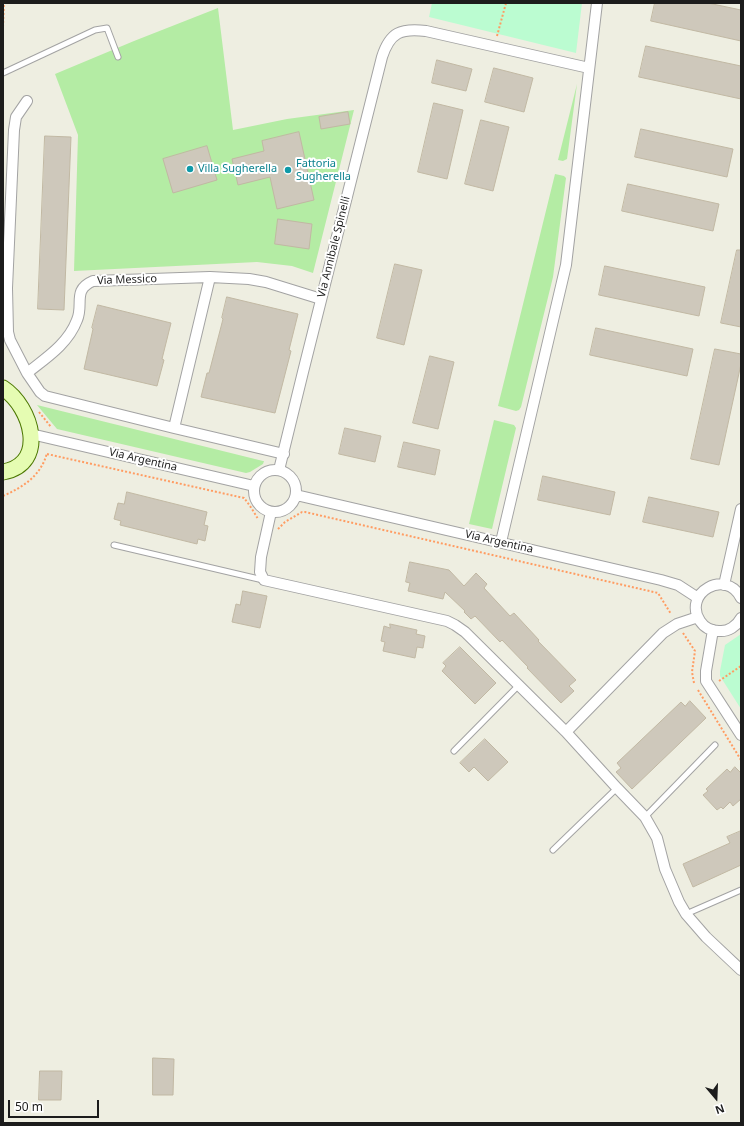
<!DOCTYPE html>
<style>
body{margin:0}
#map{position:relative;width:744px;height:1126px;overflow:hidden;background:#eeeee1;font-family:"Noto Sans",sans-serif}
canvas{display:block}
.frame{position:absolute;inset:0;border:4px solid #1c1c1c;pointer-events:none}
.north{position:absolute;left:696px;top:1078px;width:40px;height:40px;-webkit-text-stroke:3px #fff;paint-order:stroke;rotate:161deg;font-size:11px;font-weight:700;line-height:16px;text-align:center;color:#1c1c1c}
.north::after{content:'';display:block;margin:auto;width:14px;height:18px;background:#1c1c1c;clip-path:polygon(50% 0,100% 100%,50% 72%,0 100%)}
.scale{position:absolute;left:8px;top:1100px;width:91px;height:18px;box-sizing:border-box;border:2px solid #1c1c1c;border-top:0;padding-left:5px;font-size:12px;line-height:14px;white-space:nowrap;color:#1c1c1c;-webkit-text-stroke:3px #fff;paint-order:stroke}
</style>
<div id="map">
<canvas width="744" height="1126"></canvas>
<div class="frame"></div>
<div class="north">N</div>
<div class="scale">50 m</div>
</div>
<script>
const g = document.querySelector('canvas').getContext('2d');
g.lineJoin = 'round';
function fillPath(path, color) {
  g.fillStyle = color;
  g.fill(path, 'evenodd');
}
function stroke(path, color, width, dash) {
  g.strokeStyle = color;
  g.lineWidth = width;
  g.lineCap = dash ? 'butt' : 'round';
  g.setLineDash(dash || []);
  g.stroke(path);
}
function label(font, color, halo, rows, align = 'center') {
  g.font = font + ' "Noto Sans",sans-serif';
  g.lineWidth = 4;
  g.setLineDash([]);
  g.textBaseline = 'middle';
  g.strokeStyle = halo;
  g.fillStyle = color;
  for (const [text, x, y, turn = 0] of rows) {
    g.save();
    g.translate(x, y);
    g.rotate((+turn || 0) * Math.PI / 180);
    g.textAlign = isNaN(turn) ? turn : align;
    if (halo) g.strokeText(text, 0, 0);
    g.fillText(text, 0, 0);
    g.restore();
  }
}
fillPath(new Path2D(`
 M 218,8 L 233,130 L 287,119 L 354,110 L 313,273 L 292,266 L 257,262 L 74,271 L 78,135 L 55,74 L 134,41 Z
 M 577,84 L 567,159 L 563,161 L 558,160 Z
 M 555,174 L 564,176 L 566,178 L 553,277 L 521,407 L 519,410 L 516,411 L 498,406 Z
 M 37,405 L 263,461 L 264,461 L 263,464 L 250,472 L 246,473 L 57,429 Z
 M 494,420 L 514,425 L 516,428 L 492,529 L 469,524 Z`), '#b4eca4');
fillPath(new Path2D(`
 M 432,3 L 582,3 L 576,53 L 429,17 Z
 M 741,634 L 741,709 L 720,676 L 720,671 L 725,645 Z`), '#bbfcd1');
const building = new Path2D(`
 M 655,3 L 708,3 L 741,10 L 741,41 L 651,21 Z
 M 646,46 L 741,66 L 741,99 L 639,77 Z
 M 437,60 L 472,69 L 466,91 L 432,83 Z
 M 494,68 L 533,78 L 524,112 L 485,102 Z
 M 434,103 L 463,110 L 447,179 L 418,172 Z
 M 348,112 L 350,124 L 321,129 L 319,117 Z
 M 481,120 L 509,127 L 493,191 L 465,184 Z
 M 641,129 L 733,149 L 727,177 L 635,157 Z
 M 299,132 L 314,200 L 277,209 L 270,177 L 238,185 L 232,159 L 264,151 L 262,141 Z
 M 45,136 L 71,137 L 64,310 L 38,309 Z
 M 207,146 L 217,180 L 173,193 L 163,159 Z
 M 628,184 L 719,204 L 713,231 L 622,211 Z
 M 278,219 L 312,224 L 309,249 L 275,244 Z
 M 737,250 L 741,250 L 741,327 L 721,323 Z
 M 395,264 L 422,270 L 404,345 L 377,338 Z
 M 605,266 L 705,287 L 699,316 L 599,295 Z
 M 227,297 L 298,314 L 289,350 L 291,351 L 275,413 L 201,397 L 207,373 L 209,373 L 223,319 L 222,318 Z
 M 98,305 L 171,323 L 162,359 L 164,360 L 157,386 L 84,369 L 93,329 L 92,328 Z
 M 596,328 L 693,349 L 687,376 L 590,355 Z
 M 715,349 L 741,354 L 741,364 L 719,465 L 691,459 Z
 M 430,356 L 454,362 L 438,429 L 413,423 Z
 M 345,428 L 381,436 L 375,462 L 339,454 Z
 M 404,442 L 440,450 L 435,475 L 398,467 Z
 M 543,476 L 615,492 L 610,515 L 538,500 Z
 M 127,492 L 207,512 L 204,525 L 208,526 L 205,541 L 198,539 L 197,544 L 120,525 L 121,521 L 114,519 L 118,503 L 124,504 Z
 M 649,497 L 719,512 L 713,537 L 643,522 Z
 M 410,562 L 449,570 L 464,586 L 476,573 L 487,584 L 484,588 L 510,616 L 514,613 L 539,640 L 538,641 L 576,680 L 569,686 L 574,691 L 561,703 L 527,668 L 528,667 L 502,640 L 500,642 L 475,616 L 471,619 L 464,612 L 465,611 L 445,592 L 443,599 L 408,591 L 410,583 L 406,582 Z
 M 243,591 L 267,596 L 260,628 L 232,622 L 236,604 L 240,605 Z
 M 390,624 L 417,630 L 416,634 L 425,636 L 423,648 L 417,647 L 415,658 L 383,651 L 385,642 L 381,641 L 384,626 L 390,628 Z
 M 460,647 L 496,683 L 475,704 L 442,671 L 446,666 L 443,663 Z
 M 690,701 L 706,718 L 632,789 L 616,772 L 621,768 L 617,763 L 681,702 L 685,706 Z
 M 485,739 L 508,762 L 488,781 L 474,767 L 469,772 L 460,763 Z
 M 735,767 L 741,773 L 741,799 L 733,806 L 730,802 L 723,809 L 721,807 L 717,810 L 703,795 L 708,791 L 706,789 L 727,769 L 730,772 Z
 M 741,831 L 741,865 L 693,887 L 683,864 L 730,843 L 727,837 Z
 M 153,1058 L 174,1059 L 173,1095 L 153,1095 Z
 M 40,1071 L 62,1071 L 61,1100 L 39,1100 Z`);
fillPath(building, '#cec8bb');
stroke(building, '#c1b8a3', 1);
const lane = new Path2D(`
 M 3,73 L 95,30 L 107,28 L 118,57
 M 114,545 L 263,580
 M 454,751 L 519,685
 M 645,817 L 715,745
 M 553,850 L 617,788
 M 686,914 L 741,890`);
const street = new Path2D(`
 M 27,101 L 16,117 L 14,130 L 7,288 L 8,332 L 10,340 L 27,373 L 40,392 L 45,396 L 174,428 L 284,454
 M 27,373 C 46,358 68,344 77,320 C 84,304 72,290 93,281 L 210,277 L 249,279 L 266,282 L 321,299
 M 174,428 L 210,277
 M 31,434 L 254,486
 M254 491a21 21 0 1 1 42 0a21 21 0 1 1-42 0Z
 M 279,470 L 303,372 L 382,57 C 390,32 401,28 426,31 L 589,68
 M 296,495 L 661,580 L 678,585 L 698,598
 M 271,512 L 261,557 L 260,572 L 264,580 L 447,621 L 455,625 L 465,632 L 566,732 L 617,788 L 645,817 L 657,838 L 665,869 L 679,902 L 686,914 L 706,937 L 741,970
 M 501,542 L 566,265 L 597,3
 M 724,585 L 741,509
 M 741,598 C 726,568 682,593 700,621 C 704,627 711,631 719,631 C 728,632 737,626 741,618
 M 713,630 L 706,671 L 706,681 L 741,735
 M 566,732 L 663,633 L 677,624 L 698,617`);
const secondary = new Path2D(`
 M 3,388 C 32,407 48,464 3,472`);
stroke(lane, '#a3a3a3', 7);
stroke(street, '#a3a3a3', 12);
stroke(secondary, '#4b7700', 17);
stroke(new Path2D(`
 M 3,27 L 4,3
 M 497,36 L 506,3
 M 39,412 L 51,427
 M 47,454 L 244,498 C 249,504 254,512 258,519
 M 3,496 C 23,487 41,476 47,453
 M 278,529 L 285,522 L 302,512 L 305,512 L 658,593 L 671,614
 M 683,633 L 695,651 L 692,672 L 694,683
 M 719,681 L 741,666
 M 698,690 L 741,760`), '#ff9c62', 2, [2, 2]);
stroke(lane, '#fff', 5);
stroke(street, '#fff', 10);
stroke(secondary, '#e5fcb2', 15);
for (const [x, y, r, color] of [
 [190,169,4,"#0f9aa8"],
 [288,170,4,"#0f9aa8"]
]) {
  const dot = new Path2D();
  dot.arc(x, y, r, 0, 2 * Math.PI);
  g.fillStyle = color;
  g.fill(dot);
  stroke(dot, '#fff', 1.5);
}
label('11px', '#0d838f', '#fff', [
 ["Fattoria",296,164],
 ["Sugherella",296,177],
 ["Villa Sugherella",198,169]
], 'left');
label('11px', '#1c1c1c', '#fff', [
 ["Via Annibale Spinelli",334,247,-76],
 ["Via Messico",127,280,-2],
 ["Via Argentina",143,460,13],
 ["Via Argentina",499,542,13]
]);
</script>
